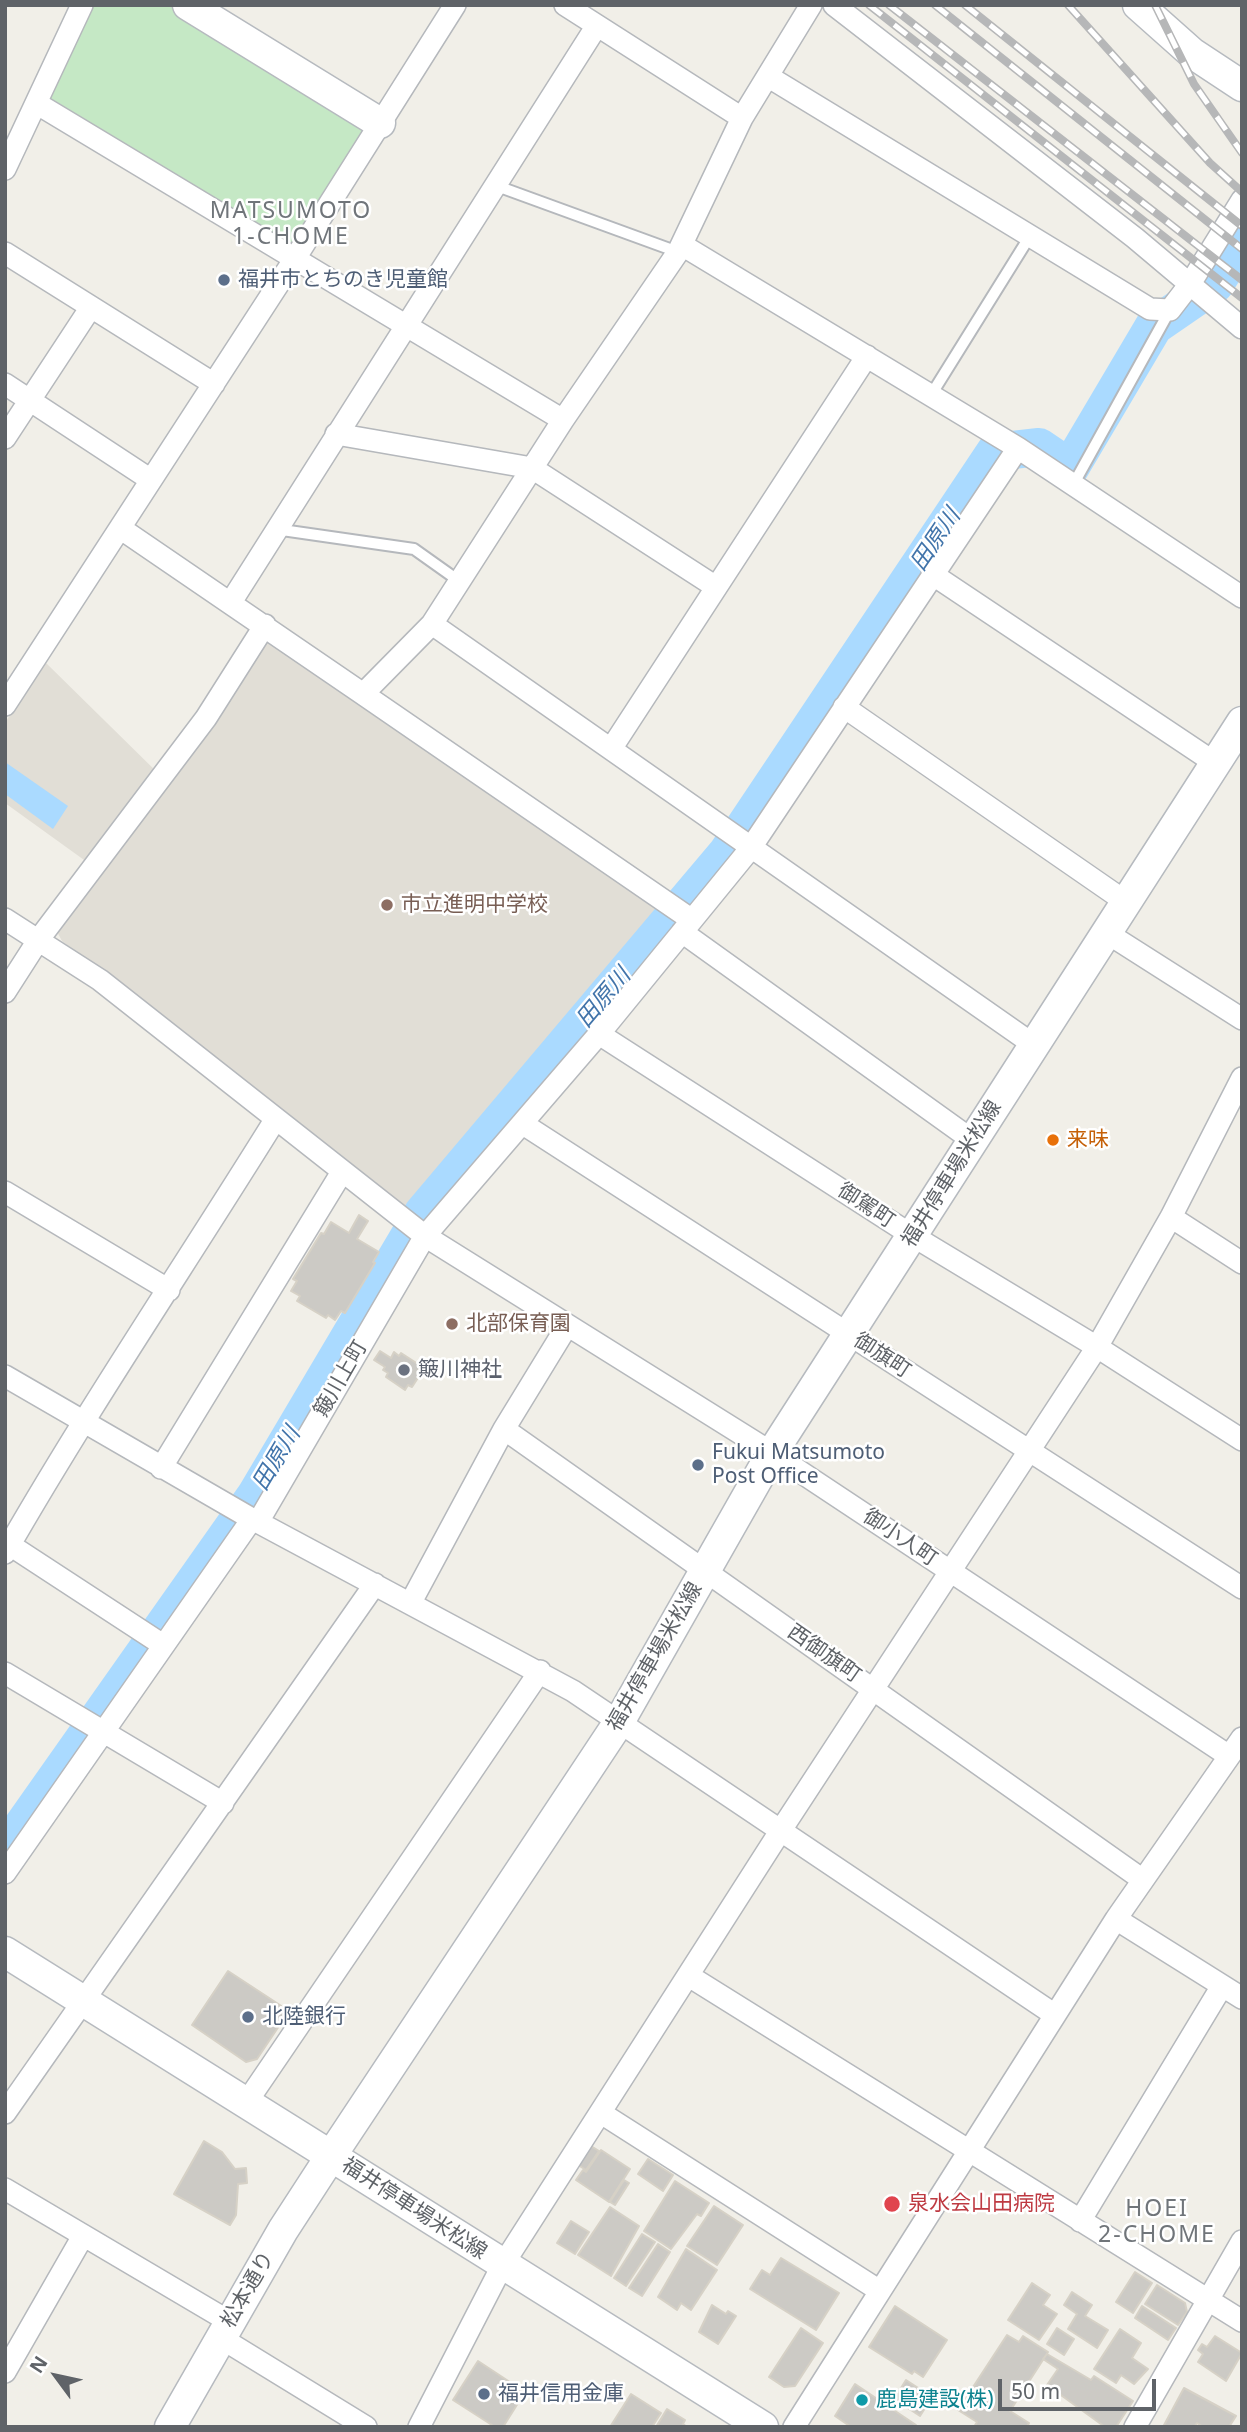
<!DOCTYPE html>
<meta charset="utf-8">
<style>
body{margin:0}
#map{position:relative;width:1247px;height:2432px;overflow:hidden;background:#f1efe8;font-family:"Noto Sans",sans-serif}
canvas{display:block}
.frame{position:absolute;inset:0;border:7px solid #5f6368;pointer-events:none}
.north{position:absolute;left:21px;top:2341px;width:70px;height:70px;-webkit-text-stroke:5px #fff;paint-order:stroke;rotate:303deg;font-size:19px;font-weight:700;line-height:28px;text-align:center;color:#5f6368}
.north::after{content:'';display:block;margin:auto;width:24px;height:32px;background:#5f6368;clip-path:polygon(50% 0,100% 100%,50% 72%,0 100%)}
.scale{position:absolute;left:998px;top:2379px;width:158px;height:32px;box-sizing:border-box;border:4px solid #5f6368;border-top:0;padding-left:9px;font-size:21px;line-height:24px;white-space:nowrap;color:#5f6368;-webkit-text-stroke:5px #fff;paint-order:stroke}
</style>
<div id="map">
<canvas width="1247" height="2432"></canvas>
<div class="frame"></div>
<div class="north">N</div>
<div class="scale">50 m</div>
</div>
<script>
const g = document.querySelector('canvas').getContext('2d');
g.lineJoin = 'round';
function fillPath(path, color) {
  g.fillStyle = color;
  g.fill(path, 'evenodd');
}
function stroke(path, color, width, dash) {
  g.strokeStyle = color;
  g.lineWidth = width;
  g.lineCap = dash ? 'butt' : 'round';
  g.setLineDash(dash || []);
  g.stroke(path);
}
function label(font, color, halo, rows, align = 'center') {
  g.font = font + ' "Noto Sans","Noto Sans JP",sans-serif';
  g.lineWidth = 5;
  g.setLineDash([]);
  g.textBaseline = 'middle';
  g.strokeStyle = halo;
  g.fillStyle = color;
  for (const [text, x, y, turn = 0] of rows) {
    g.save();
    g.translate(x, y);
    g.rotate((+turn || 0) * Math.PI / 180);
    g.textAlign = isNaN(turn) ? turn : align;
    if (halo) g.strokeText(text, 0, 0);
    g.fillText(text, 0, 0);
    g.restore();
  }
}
fillPath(new Path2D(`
 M 268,635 L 663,914 L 409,1214 L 62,941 L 55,928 L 98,870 L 5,803 L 5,723 L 44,661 L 165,780 Z`), '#e1ded6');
fillPath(new Path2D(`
 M 85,5 L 188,5 L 380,123 L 294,260 L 44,108 Z`), '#c5e8c5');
fillPath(new Path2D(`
 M 5,762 L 68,806 L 53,829 L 5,794 Z`), '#aadaff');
stroke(new Path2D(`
 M 5,1851 L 256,1495 L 423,1213 L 727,853 L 995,452 L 1039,447 L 1070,468 L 1154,326 L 1215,284 L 1242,241`), '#aadaff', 38);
const building = new Path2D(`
 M 359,1215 L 368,1221 L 357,1239 L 379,1252 L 373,1262 L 375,1263 L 345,1313 L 341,1311 L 335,1320 L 328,1315 L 326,1318 L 297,1301 L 300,1296 L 291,1291 L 297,1281 L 293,1279 L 321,1233 L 324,1234 L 331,1222 L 349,1233 Z
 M 380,1351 L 391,1358 L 394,1352 L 399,1356 L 401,1353 L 421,1366 L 418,1371 L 421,1373 L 412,1387 L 408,1385 L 405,1390 L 386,1377 L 388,1373 L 383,1370 L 385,1367 L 374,1360 Z
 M 228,1971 L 289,2011 L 257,2059 L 246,2062 L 192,2025 Z
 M 204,2141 L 222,2152 L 235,2169 L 246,2168 L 247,2183 L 238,2184 L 236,2215 L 230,2225 L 174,2194 Z
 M 591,2146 L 599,2151 L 586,2170 L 578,2165 Z
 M 601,2150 L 630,2169 L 609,2202 L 576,2180 L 583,2170 L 586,2172 Z
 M 648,2159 L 673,2175 L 663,2191 L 638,2174 Z
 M 624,2180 L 629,2183 L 615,2205 L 610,2202 Z
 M 675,2181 L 709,2203 L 701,2216 L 697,2214 L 671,2249 L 644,2231 Z
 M 714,2206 L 743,2225 L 717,2265 L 687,2246 Z
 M 610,2207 L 639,2226 L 611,2276 L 578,2255 Z
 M 571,2221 L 589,2232 L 575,2254 L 557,2243 Z
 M 642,2234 L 655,2242 L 626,2286 L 614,2278 Z
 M 658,2244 L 670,2252 L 642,2296 L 629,2288 Z
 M 686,2249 L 717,2270 L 691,2310 L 681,2303 L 677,2310 L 658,2297 Z
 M 781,2258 L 839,2293 L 816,2330 L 750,2289 L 762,2270 L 770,2275 Z
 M 1135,2272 L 1152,2283 L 1133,2313 L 1116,2302 Z
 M 1032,2283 L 1050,2295 L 1043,2305 L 1057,2314 L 1039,2340 L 1008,2320 Z
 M 1157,2285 L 1185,2303 L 1187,2312 L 1178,2325 L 1145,2304 Z
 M 1072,2292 L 1092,2305 L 1085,2316 L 1108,2330 L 1097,2348 L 1068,2329 L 1077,2314 L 1064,2305 Z
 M 712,2305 L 726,2314 L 728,2311 L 736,2316 L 718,2344 L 699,2332 Z
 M 895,2306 L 947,2340 L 923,2377 L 914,2371 L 912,2374 L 869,2347 Z
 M 1142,2306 L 1176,2328 L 1168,2340 L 1135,2318 Z
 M 801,2328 L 823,2343 L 795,2386 L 784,2387 L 769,2377 Z
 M 1057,2328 L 1074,2339 L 1064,2355 L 1047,2344 Z
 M 1120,2329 L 1141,2343 L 1132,2358 L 1148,2369 L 1134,2384 L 1121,2375 L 1116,2383 L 1094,2369 Z
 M 1007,2335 L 1019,2342 L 1023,2336 L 1048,2352 L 1010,2411 L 1029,2423 L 1027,2427 L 974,2427 L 977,2422 L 958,2410 Z
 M 1215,2336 L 1242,2353 L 1226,2381 L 1198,2362 L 1203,2354 L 1198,2350 L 1202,2344 L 1207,2347 Z
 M 1047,2354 L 1091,2380 L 1094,2376 L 1133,2401 L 1116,2427 L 1105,2427 L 1047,2385 L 1058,2369 L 1043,2359 Z
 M 478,2361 L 525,2392 L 503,2427 L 495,2427 L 453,2400 Z
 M 906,2380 L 932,2397 L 920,2416 L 894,2399 Z
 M 855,2384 L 916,2425 L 915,2427 L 851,2427 L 835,2416 Z
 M 1184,2388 L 1236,2416 L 1229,2427 L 1203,2427 L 1197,2423 L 1194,2427 L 1163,2427 Z
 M 631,2394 L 661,2413 L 652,2427 L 610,2427 Z
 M 667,2409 L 685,2420 L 683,2424 L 687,2427 L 656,2427 Z`);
fillPath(building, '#cccac5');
stroke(building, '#d6d1c6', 2);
const lane = new Path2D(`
 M 497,186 L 678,252
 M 931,395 L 1030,236
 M 1073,485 L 1170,310
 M 275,529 L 414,549 L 459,581`);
const street = new Path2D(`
 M 565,5 L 742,118
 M 834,5 L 1135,238 L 1242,328
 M 769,77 L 1150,309 L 1170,310 L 1190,284 L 1242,200
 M 36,103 L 563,420
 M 5,169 L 82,5
 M 682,245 L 1018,448 L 1242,597
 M 5,253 L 214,384
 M 5,384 L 151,480
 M 336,434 L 532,468 L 716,587
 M 5,438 L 91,307
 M 120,528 L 363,694 L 432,624 L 563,420 L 678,252 L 742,118 L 811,5
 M 932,574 L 1215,763
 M 231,602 L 596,27
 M 432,624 L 1034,1045
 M 363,694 L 692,920
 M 5,705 L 294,260 L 455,5
 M 844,707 L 1126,902
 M 611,749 L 867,356
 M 5,919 L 100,980 L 425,1236 L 772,1453 L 1229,1756
 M 682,932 L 972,1140
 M 1107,933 L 1242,1019
 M 5,992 L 39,939 L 206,718 L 265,625
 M 599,1034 L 913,1236 L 1097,1347 L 1242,1440
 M 523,1124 L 1242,1588
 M 5,1192 L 169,1290
 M 1171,1217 L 1242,1263
 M 5,1376 L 252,1519 L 573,1691 L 1055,2015
 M 504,1429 L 1143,1880
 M 161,1468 L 342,1172
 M 258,1522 L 425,1236 L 599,1034 L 750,849 L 1018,448
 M 10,1545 L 163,1645
 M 5,1553 C 90,1405 185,1265 275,1120
 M 411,1602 L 504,1429 L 567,1326
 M 5,1673 L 223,1803
 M 5,1873 L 252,1519
 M 1116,1919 L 1242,1998
 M 689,1976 L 1242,2321
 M 246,2103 L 540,1671
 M 5,2113 L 375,1584
 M 601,2113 L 880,2291
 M 5,2189 L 230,2322
 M 1080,2221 L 1222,1986
 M 221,2338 L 366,2427
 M 5,2372 L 83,2236
 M 419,2427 L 502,2266 L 781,1830 L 1097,1347 L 1171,1217 L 1242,1078
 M 794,2427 L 1116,1919 L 1242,1738
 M 1135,2427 L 1242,2241`);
const secondary = new Path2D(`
 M 188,5 L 380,123
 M 1138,5 L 1192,53 L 1242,86
 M 5,1952 L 331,2156 L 283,2230 L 170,2427
 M 763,2427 L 331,2156 L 619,1722 L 772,1453 L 1242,722`);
stroke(lane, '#b5b8bc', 14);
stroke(street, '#b5b8bc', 24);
stroke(secondary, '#b6babf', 33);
stroke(lane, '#fff', 10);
stroke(street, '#fff', 21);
stroke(secondary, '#fff', 30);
const rail = new Path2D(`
 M 869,5 L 1242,298
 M 889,5 L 1242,280
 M 935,5 L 1242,249
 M 965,5 L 1242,226
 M 1068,5 L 1210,163 L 1242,192
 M 1155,5 L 1194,84 L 1242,153`);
stroke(rail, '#b6b7b8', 8);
stroke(rail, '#fff', 5, [16]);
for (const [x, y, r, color] of [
 [224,280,7,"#5c6f8a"],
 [387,905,7,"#8d6e63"],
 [1053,1140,7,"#e8710a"],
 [452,1324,7,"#8d6e63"],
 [404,1370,7,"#6b7280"],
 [698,1465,7,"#5c6f8a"],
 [248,2017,7,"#5c6f8a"],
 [892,2204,9,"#e0444e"],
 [484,2394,7,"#5c6f8a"],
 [862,2400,7,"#0f9aa8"]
]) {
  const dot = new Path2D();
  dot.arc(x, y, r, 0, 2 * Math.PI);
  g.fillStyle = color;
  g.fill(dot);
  stroke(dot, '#fff', 2.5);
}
label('21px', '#4e5e75', '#fff', [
 ["福井市とちのき児童館",238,280],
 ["Fukui Matsumoto",712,1453],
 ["Post Office",712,1477],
 ["北陸銀行",262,2017],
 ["福井信用金庫",498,2394]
], 'left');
label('21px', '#785e54', '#fff', [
 ["市立進明中学校",401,905],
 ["北部保育園",466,1324]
], 'left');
label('21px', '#c56008', '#fff', [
 ["来味",1067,1140]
], 'left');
label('21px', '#5f6368', '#fff', [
 ["福井停車場米松線",952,1174,-58],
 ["御駕町",866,1206,33],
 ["御旗町",882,1356,33],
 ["簸川上町",341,1379,-60],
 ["御小人町",900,1538,34],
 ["西御旗町",824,1654,35],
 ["福井停車場米松線",655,1657,-60],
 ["福井停車場米松線",414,2209,33],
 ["松本通り",248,2290,-60]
]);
label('21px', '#5b616d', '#fff', [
 ["簸川神社",418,1370]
], 'left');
label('21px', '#be3a42', '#fff', [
 ["泉水会山田病院",908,2204]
], 'left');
label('21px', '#0d838f', '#fff', [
 ["鹿島建設(株)",876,2400]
], 'left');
g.letterSpacing = '2px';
label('23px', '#70757a', '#fff', [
 ["MATSUMOTO",291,211],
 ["1-CHOME",291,237],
 ["HOEI",1157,2209],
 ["2-CHOME",1157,2235]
]);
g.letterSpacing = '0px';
label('italic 23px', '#4174aa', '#fff', [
 ["田原川",936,540,-56],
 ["田原川",604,998,-50],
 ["田原川",277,1459,-59]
]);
</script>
